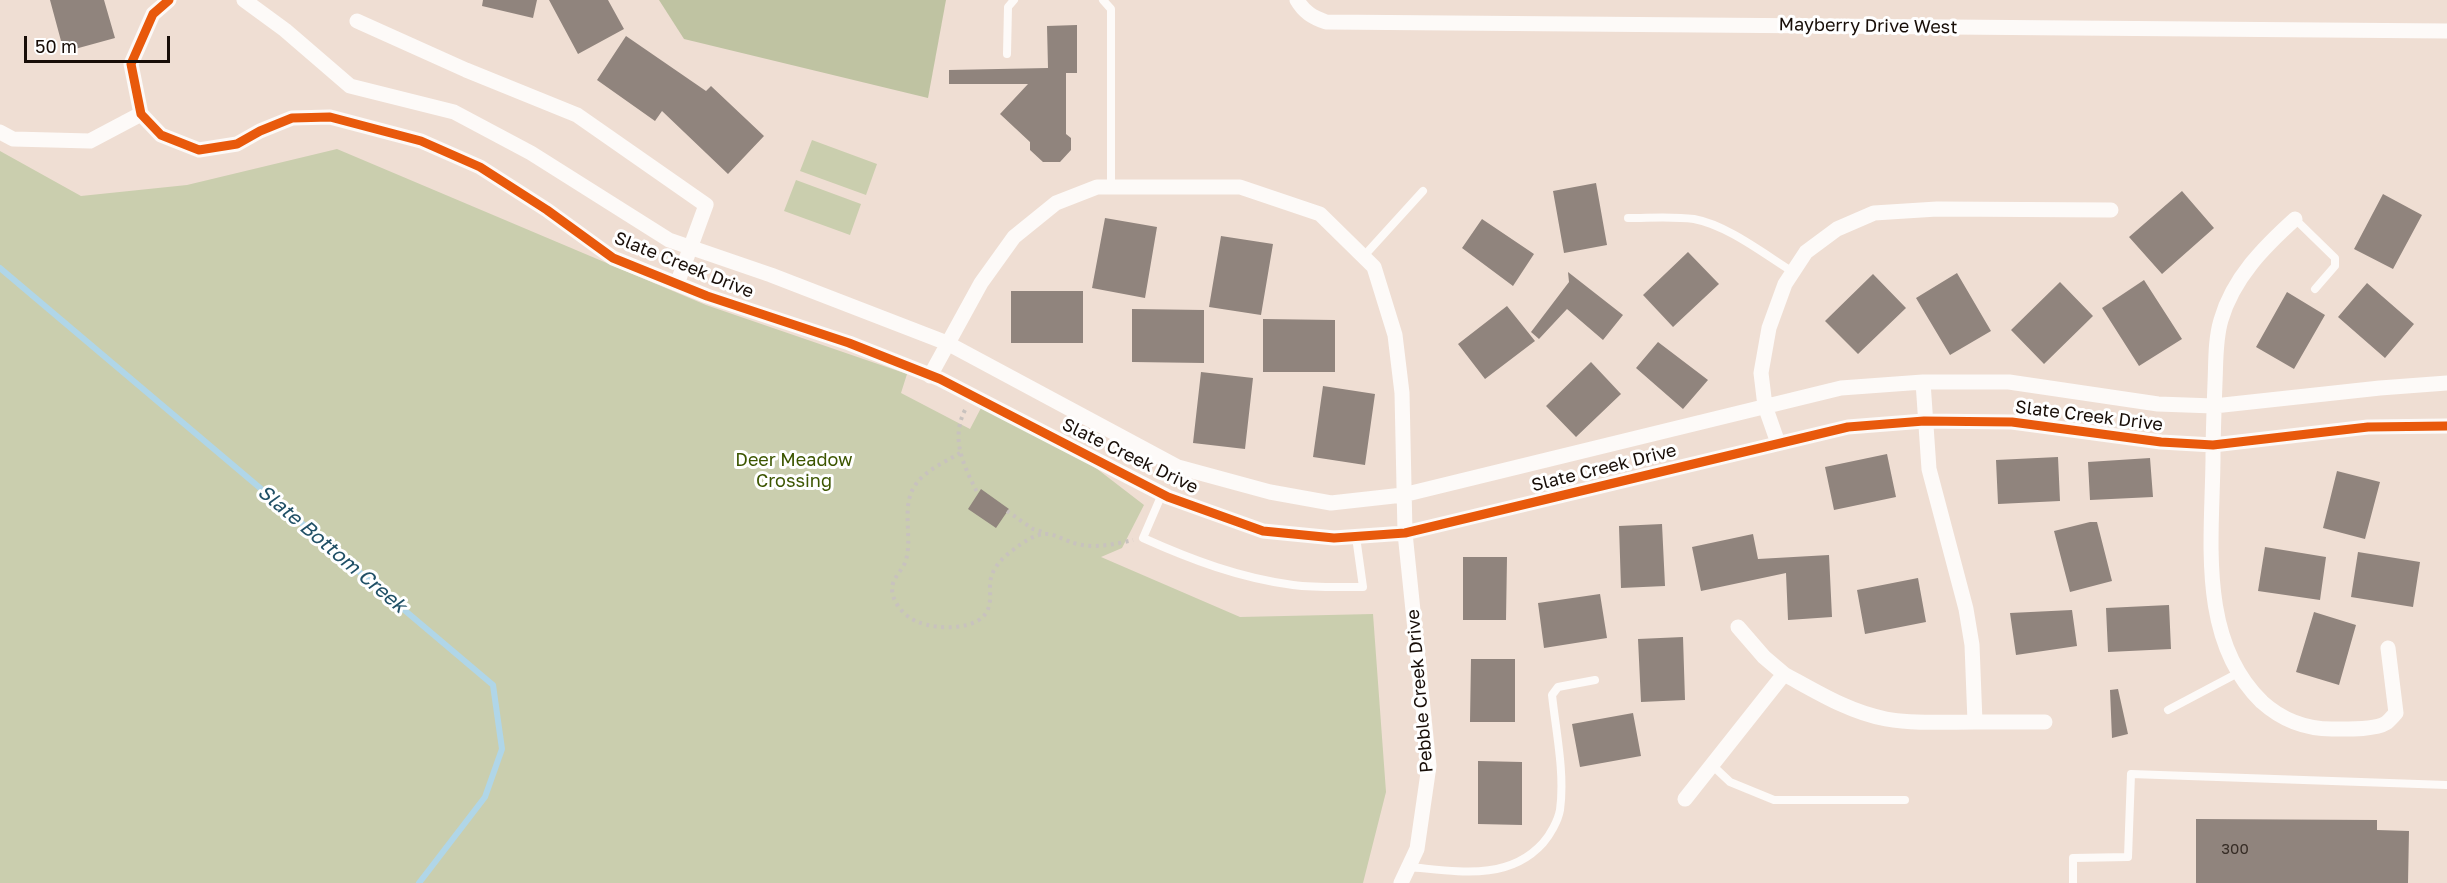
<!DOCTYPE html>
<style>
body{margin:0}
#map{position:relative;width:2447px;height:883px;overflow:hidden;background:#efded3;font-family:"Golos Text",sans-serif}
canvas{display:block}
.scale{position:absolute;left:24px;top:36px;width:146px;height:27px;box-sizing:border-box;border:3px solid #180e08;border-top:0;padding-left:8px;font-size:18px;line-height:21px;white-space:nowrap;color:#180e08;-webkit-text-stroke:4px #fff;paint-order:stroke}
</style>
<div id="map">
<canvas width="2447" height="883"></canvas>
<div class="scale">50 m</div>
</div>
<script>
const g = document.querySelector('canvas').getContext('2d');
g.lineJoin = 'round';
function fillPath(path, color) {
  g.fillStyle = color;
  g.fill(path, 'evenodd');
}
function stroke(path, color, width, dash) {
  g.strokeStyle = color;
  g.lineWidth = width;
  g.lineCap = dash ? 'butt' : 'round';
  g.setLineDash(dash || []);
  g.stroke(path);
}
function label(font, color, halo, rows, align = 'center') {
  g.font = font + ' "Golos Text",sans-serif';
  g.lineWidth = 6;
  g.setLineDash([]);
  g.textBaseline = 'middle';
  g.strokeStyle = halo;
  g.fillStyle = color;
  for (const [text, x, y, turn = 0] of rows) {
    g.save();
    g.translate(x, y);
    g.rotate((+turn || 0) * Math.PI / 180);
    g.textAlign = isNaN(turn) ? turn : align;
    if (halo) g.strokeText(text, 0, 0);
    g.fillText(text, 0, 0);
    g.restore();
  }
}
fillPath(new Path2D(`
 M 812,140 L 877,164 L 866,195 L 800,171 Z
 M 337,149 L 706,305 L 907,374 L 901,393 L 970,429 L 981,408 L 1092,465 L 1144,505 L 1122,548 L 1101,557 L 1240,617 L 1373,614 L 1386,792 L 1363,883 L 0,883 L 0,151 L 81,196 L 187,185 Z
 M 796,180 L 861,204 L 850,235 L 784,211 Z`), '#caceae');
fillPath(new Path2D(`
 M 659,0 L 946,0 L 928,98 L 684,39 Z`), '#bfc3a2');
stroke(new Path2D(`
 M 0,268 L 493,685 L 502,749 L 485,797 L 419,883`), '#b0d6e8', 6);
fillPath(new Path2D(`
 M 50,0 L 104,0 L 115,38 L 64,52 Z
 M 483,0 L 537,0 L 533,18 L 482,6 Z
 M 549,0 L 608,0 L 624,29 L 578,54 Z
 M 1077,25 L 1077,73 L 1066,73 L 1066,134 L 1071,138 L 1071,150 L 1060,162 L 1043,162 L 1030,150 L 1030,142 L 1000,114 L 1028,84 L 949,84 L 949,70 L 1048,68 L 1047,26 Z
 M 626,36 L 706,91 L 711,86 L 764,136 L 728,174 L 662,111 L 655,121 L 597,80 Z
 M 1596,183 L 1607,245 L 1564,253 L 1553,191 Z
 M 2182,191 L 2214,228 L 2162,274 L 2129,237 Z
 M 2383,194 L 2422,215 L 2393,269 L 2354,249 Z
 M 1105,218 L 1157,227 L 1145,298 L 1092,288 Z
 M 1482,219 L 1534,254 L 1513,286 L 1462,248 Z
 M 1221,236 L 1273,244 L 1261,315 L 1209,307 Z
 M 1688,252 L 1719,284 L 1673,327 L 1643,295 Z
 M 1568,272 L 1623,315 L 1603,340 L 1567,309 L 1539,339 L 1531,332 L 1569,282 Z
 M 1957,273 L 1991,331 L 1950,355 L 1916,298 Z
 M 1873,274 L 1906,308 L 1858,354 L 1825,321 Z
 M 2144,280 L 2182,339 L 2139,366 L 2102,308 Z
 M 2060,282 L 2093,316 L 2044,364 L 2011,330 Z
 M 2367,283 L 2414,324 L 2385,358 L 2338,317 Z
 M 1011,291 L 1083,291 L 1083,343 L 1011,343 Z
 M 2287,292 L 2325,315 L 2294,369 L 2256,347 Z
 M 1507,306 L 1535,341 L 1485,379 L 1458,344 Z
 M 1132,309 L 1204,310 L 1204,363 L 1132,362 Z
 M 1263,319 L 1335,320 L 1335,372 L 1263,372 Z
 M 1658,342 L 1708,380 L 1683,409 L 1636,368 Z
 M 1591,362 L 1621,394 L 1576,437 L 1546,406 Z
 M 1201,372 L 1253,378 L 1245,449 L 1193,443 Z
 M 1323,386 L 1375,394 L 1365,465 L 1313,457 Z
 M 1887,454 L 1896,497 L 1834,510 L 1825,467 Z
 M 2058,457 L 2060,501 L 1998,504 L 1996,460 Z
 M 2150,458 L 2153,497 L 2090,500 L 2088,462 Z
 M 2337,471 L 2380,482 L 2365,539 L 2323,528 Z
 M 981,489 L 1009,509 L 996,528 L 968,509 Z
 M 2090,522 L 2097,522 L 2112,581 L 2070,592 L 2054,531 Z
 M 1662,524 L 1665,586 L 1621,588 L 1619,526 Z
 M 1753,534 L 1758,559 L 1829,555 L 1832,617 L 1788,620 L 1786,573 L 1701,591 L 1692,547 Z
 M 2265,547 L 2326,557 L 2320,600 L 2258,591 Z
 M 2358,552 L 2420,562 L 2413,607 L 2351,597 Z
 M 1463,557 L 1507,557 L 1506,620 L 1463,620 Z
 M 1918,578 L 1926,622 L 1865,634 L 1857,590 Z
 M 1600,594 L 1607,638 L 1544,648 L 1538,603 Z
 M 2169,605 L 2171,649 L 2108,652 L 2106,608 Z
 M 2072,610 L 2077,646 L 2016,655 L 2010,613 Z
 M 2314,612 L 2356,625 L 2339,685 L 2296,672 Z
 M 1683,637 L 1685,700 L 1641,702 L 1638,639 Z
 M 1471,659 L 1515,659 L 1515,722 L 1470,722 Z
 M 2118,689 L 2128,734 L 2112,738 L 2110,690 Z
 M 1633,713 L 1641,756 L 1580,767 L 1572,724 Z
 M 1478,761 L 1522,762 L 1522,825 L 1478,824 Z
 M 2196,819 L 2377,820 L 2377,830 L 2409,831 L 2408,883 L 2196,883 Z`), '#90847d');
stroke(new Path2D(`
 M 965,410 C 950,440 964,466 978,494
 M 960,453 C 945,462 926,470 916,484 C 900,506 913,535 906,560 C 903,570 893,577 892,588 C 892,603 905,617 918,622 C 937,630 980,631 988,609 C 991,602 990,594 990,586 C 990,570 1001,559 1013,550 C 1055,517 1053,545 1093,546 C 1106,546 1120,543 1133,540
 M 1007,511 L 1033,529 L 1043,532`), '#c8c2be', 4, [3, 4.5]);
stroke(new Path2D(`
 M 1103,0 L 1111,9 L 1111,187
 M 1007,54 L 1008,7 L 1014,0
 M 1628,218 C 1649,218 1672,216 1694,219 C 1727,225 1764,254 1793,272
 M 2295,219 L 2335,258 L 2335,266 L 2315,289
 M 1363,257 L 1423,191
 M 1162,494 L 1143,538 C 1192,560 1240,578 1293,585 C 1316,588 1340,587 1363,587 L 1356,537
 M 2168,710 L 2238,673
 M 1712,765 L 1730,782 L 1774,800 L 1905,800
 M 1409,867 C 1456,871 1508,882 1543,843 C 1550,835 1558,821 1560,810 C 1565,773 1556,732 1552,695 L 1558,687 L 1595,680
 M 2073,883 L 2073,858 L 2128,857 L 2131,774 L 2447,785`), '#fdfaf8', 8);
stroke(new Path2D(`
 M 169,0 L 153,14 L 131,64 L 141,114 L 161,135 L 199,150 L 237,144 L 260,131 L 292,118 L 330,117 L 421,141 L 480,167 L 547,210 L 613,258 L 707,296 L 849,343 L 940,379 L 1168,497 L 1263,531 L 1334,538 L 1405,533 L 1848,427 L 1924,421 L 2012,422 L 2161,442 L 2213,445 L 2368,427 L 2447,426
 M 244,0 L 285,30 L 350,86 L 454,112 L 531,153 L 669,240 L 771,275 L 947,343 L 1178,467 L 1270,492 L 1331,503 L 1403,495 L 1841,388 L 1923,382 L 2009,382 L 2158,404 L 2214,406 L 2380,388 L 2447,383
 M 1297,0 C 1304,12 1312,17 1326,22 L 2447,31
 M 357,21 L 466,70 L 577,115 L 706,205 L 677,284
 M 0,132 L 13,139 L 90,141 L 141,114
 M 2295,219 C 2264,247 2233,278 2221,320 C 2215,340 2216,362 2215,383 C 2214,409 2213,435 2213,460 C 2212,541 2198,640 2262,702 C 2282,720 2305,729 2332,729 C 2345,729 2375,730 2386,723 C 2389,721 2393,716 2396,713 L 2388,648
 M 930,376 L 981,283 L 1014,237 L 1056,203 L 1097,187 L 1240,187 L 1320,214 L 1374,267 L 1395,335 L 1402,393 L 1405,533 L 1429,766 L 1417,849 L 1401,883
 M 1778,443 L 1765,406 L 1761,373 L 1769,328 L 1785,284 L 1806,252 L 1837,229 L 1874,213 L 1937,209 L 2111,210
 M 1738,627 L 1764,657 L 1784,674
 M 1975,722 L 2045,722
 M 1685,799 L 1784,674 C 1817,692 1849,712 1886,719 C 1915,724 1946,722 1975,722 L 1972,645 L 1966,609 L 1929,469 L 1923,382`), '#fdfaf8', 15);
stroke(new Path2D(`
 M 169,0 L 153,14 L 131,64 L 141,114 L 161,135 L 199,150 L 237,144 L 260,131 L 292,118 L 330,117 L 421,141 L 480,167 L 547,210 L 613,258 L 707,296 L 849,343 L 940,379 L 1168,497 L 1263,531 L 1334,538 L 1405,533 L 1848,427 L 1924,421 L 2012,422 L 2161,442 L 2213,445 L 2368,427 L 2447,426`), '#e8590c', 9);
label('15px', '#362c25', null, [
 ["300",2235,849]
]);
label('18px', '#180e08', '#fff', [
 ["Mayberry Drive West",1868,26,1],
 ["Slate Creek Drive",684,265,22],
 ["Slate Creek Drive",2089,416,7],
 ["Slate Creek Drive",1130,456,26],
 ["Slate Creek Drive",1604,468,-14],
 ["Pebble Creek Drive",1420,691,-95]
]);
label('18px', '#3c5500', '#fff', [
 ["Deer Meadow",794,460],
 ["Crossing",794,481]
]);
label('italic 20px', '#205066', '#fff', [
 ["Slate Bottom Creek",332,549,40]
]);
</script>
